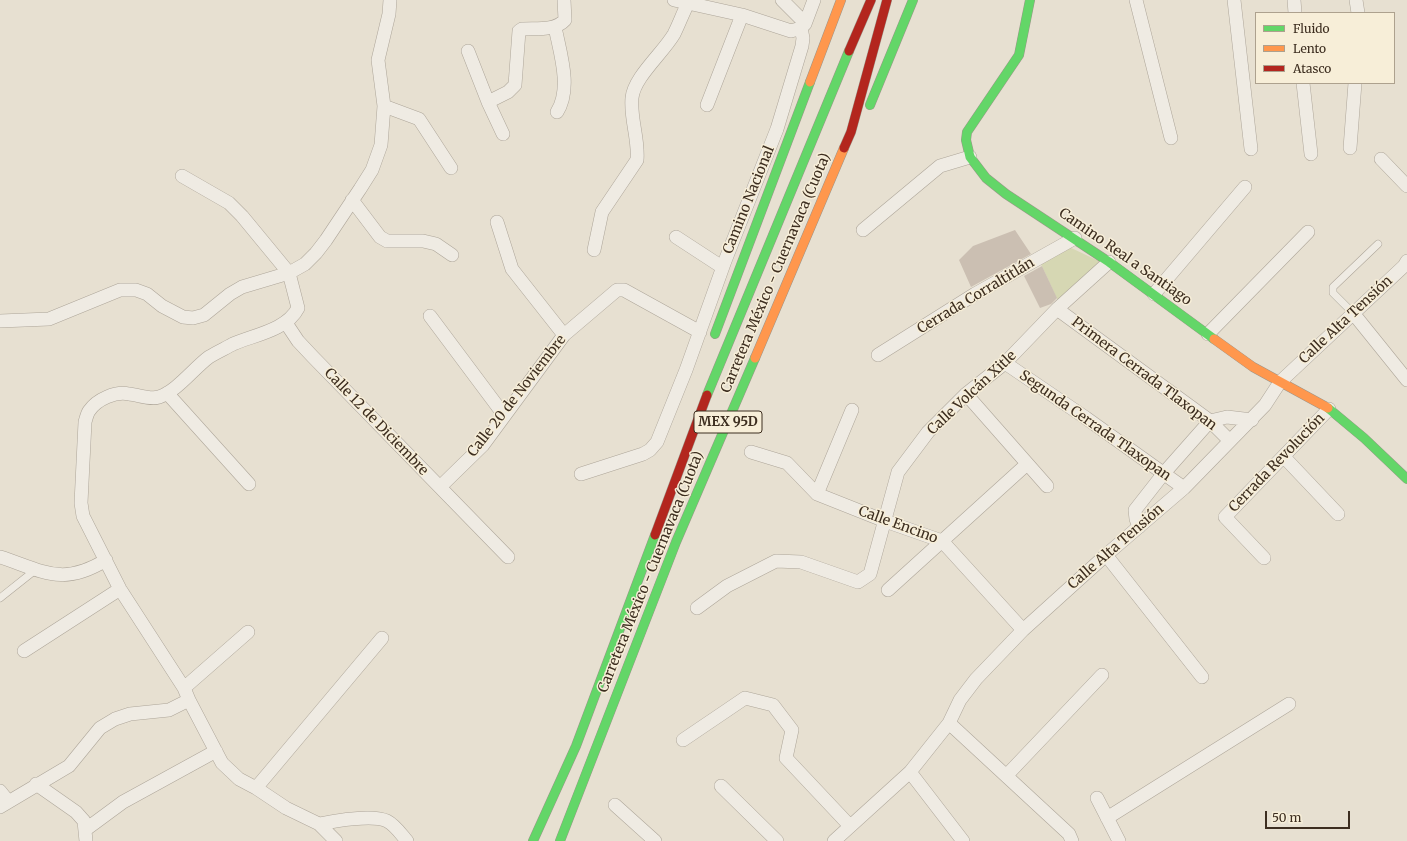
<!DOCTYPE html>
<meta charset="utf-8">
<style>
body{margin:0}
#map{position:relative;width:1407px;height:841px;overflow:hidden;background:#e7e0d1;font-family:Merriweather,serif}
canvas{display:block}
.legend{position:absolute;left:1255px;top:12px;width:140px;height:72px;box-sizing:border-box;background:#f7eed8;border:1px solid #ada18e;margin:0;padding:5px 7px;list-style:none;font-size:12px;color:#3d2e20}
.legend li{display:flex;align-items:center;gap:8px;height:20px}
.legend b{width:20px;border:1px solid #ada18e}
.scale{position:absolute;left:1265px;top:811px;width:85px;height:18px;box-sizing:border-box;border:2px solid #3d2e20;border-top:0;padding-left:5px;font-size:12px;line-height:14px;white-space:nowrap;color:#3d2e20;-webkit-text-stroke:3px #f7eed8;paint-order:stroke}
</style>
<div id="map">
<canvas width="1407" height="841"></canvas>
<ul class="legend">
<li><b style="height:5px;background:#63d668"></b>Fluido</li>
<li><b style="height:5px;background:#ff974d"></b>Lento</li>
<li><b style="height:5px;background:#b3261e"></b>Atasco</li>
</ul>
<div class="scale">50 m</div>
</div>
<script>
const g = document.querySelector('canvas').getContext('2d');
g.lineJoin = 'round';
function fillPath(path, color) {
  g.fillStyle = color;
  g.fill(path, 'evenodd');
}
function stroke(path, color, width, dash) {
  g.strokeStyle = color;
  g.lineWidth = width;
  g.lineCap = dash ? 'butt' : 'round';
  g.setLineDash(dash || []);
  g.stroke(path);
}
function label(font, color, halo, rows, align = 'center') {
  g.font = font + ' Merriweather,serif';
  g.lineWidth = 3;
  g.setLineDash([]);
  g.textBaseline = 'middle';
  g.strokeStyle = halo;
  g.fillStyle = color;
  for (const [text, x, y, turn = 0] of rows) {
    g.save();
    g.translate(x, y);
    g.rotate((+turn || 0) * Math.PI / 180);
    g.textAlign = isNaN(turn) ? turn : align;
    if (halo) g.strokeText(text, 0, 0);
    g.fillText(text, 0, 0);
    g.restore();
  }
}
fillPath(new Path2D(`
 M 1067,246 L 1103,263 L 1058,301 L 1041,264 Z`), '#d6d7b3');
fillPath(new Path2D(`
 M 1015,230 L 1031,254 L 971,287 L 959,260 L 973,246 Z
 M 1042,266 L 1057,298 L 1051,304 L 1040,308 L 1024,276 Z`), '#cbbfb2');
const lane = new Path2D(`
 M 1353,313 L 1333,293 L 1333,287 L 1378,244
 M 0,598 L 34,571`);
const street = new Path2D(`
 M 674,0 L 742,15 L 791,31 L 801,28 L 805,24 L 814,0
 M 782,0 L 801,19 L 805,24
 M 1136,0 L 1171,138
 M 1234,0 L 1251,149
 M 1294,0 L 1295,13
 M 1356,0 L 1358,13
 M 555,27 C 560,53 572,88 557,112
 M 468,51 L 488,102 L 508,92 L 515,85 L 519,31 L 522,29 C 536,28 555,31 565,20 L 564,0
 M 1303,83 L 1311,154
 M 488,102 L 503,134
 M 707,105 L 742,15
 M 384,106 L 419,119 L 451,168
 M 1350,148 L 1355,83
 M 1381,159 L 1407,186
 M 182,176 L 229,203 L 242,216 L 289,273 L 298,308 C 287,330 254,335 233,344 C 226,348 217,352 209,357 C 194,368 177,391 159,397 C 150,400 139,395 129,394 C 116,391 97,399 89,411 C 87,414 86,419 85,422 L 81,503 L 83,516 L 120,589 L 184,688 L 189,700 L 222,763 L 239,779 L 256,788 L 286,808 L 319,824 L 336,841
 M 352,200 L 380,237 L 387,241 L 423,241 L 436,244 L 452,255
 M 497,222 L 512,269 L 564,335
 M 863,230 L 940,166 L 970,157
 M 676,237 L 722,267
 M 594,250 L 602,212 L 637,160 C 639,139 630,119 632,98 C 634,77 663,53 674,34 C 679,24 683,13 688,3
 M 1154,294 L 1245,187
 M 1057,309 L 1210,421 L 1230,441
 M 1353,313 L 1407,380
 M 430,316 L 504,415
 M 0,321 L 49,319 L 120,290 L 136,290 L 147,294 L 162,306 L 183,317 L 193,318 L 204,315 L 230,294 L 242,287 L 289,273 L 305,264 L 316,253 L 326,240 L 360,189 L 372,170 L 381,145 L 384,106 L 378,60 L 389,14 L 390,0
 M 286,323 L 298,341 L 313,357 L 508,557
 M 1208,334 L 1308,232
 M 878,355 L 975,294 L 1075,238
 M 1005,363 L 1086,418 L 1184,488
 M 167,393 L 249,484
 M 966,394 L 1047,486
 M 751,452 L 787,463 L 817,494 L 885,521 L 942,541 L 1023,630
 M 1284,457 L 1338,514
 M 581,474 L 643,454 L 650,450 L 657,442 L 686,370 L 725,261 L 777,129 L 802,46 L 803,38 L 801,28
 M 440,487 L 483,445 L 564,335 L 617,290 L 624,290 L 700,332
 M 817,494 L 852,410
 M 1139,527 L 1136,519 L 1135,510 L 1164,473 L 1210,421 L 1227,417 L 1252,420
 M 1106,555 L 1202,677
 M 0,557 C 43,571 62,587 106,560
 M 1264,558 L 1225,517 L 1329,409
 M 888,590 L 1027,464
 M 697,608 L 727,586 L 776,561 L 801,562 L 858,582 L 870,574 L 898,472 L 928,432 L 966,394 L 1005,363 L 1057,309 L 1109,262
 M 24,651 L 120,589
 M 184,688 L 248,632
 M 949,723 L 1069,834 L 1072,841
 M 683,740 L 745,698 L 773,705 L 792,730 L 786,758 L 850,826
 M 910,772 L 963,841
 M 1007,775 L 1102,675
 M 36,784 L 76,812 L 84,821 L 86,841
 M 721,786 L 777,841
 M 256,788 L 382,638
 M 0,791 L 8,801
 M 1097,798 L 1119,841
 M 615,805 L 655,841
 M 0,807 L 69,766 L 100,728 L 115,719 L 130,714 L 169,710 L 189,700
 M 1107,818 L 1289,704
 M 319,824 C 334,821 373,814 387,821 C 395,825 401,834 407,841
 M 85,830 L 123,802 L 216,751
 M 834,841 L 910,772 L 949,723 L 960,700 L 976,679 L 1023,630 L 1106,555 L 1184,488 L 1265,405 L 1280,382 L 1404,266 L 1407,261`);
const fast = new Path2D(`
 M 1030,0 L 1019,55 L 967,132 L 966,140 L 970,157 L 986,178 L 1006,194 L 1109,262 L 1214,339
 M 870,105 L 913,0
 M 715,334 L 810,82
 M 707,395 L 849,51
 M 1328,408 L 1364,438 L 1407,479
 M 533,841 L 576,746 L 655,535
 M 560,841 L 676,542 L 755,358`);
const slow = new Path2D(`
 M 810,82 L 841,0
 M 1214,339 L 1253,367 L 1328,408
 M 755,358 L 844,148`);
const jam = new Path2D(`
 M 849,51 L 871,0
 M 844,148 L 851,132 L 887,0
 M 655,535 L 707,395`);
stroke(lane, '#ada599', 8);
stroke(street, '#ada599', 14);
stroke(fast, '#9c958a', 10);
stroke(slow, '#9c958a', 10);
stroke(jam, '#9c958a', 10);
stroke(lane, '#efebe3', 7);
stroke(street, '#efebe3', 13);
stroke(fast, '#63d668', 9);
stroke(slow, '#ff974d', 9);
stroke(jam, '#b3261e', 9);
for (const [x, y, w] of [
 [728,422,68]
]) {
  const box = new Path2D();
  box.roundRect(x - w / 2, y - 11, w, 22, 3);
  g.fillStyle = '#f7eed8';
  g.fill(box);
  stroke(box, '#3d2e20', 1);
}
label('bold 13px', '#3d2e20', null, [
 ["MEX 95D",728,422]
]);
label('14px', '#3d2e20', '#f7eed8', [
 ["Camino Nacional",749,200,-68],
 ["Camino Real a Santiago",1125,257,35],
 ["Carretera México - Cuernavaca (Cuota)",776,273,-67],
 ["Cerrada Corraltitlán",976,296,-31],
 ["Calle Alta Tensión",1346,320,-43],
 ["Primera Cerrada Tlaxopan",1144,374,37],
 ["Calle Volcán Xitle",972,393,-43],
 ["Calle 20 de Noviembre",517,396,-52],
 ["Calle 12 de Diciembre",376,422,46],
 ["Segunda Cerrada Tlaxopan",1095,426,35],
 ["Cerrada Revolución",1277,463,-46],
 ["Calle Encino",898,525,20],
 ["Calle Alta Tensión",1116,547,-41],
 ["Carretera México - Cuernavaca (Cuota)",651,572,-68]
]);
</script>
